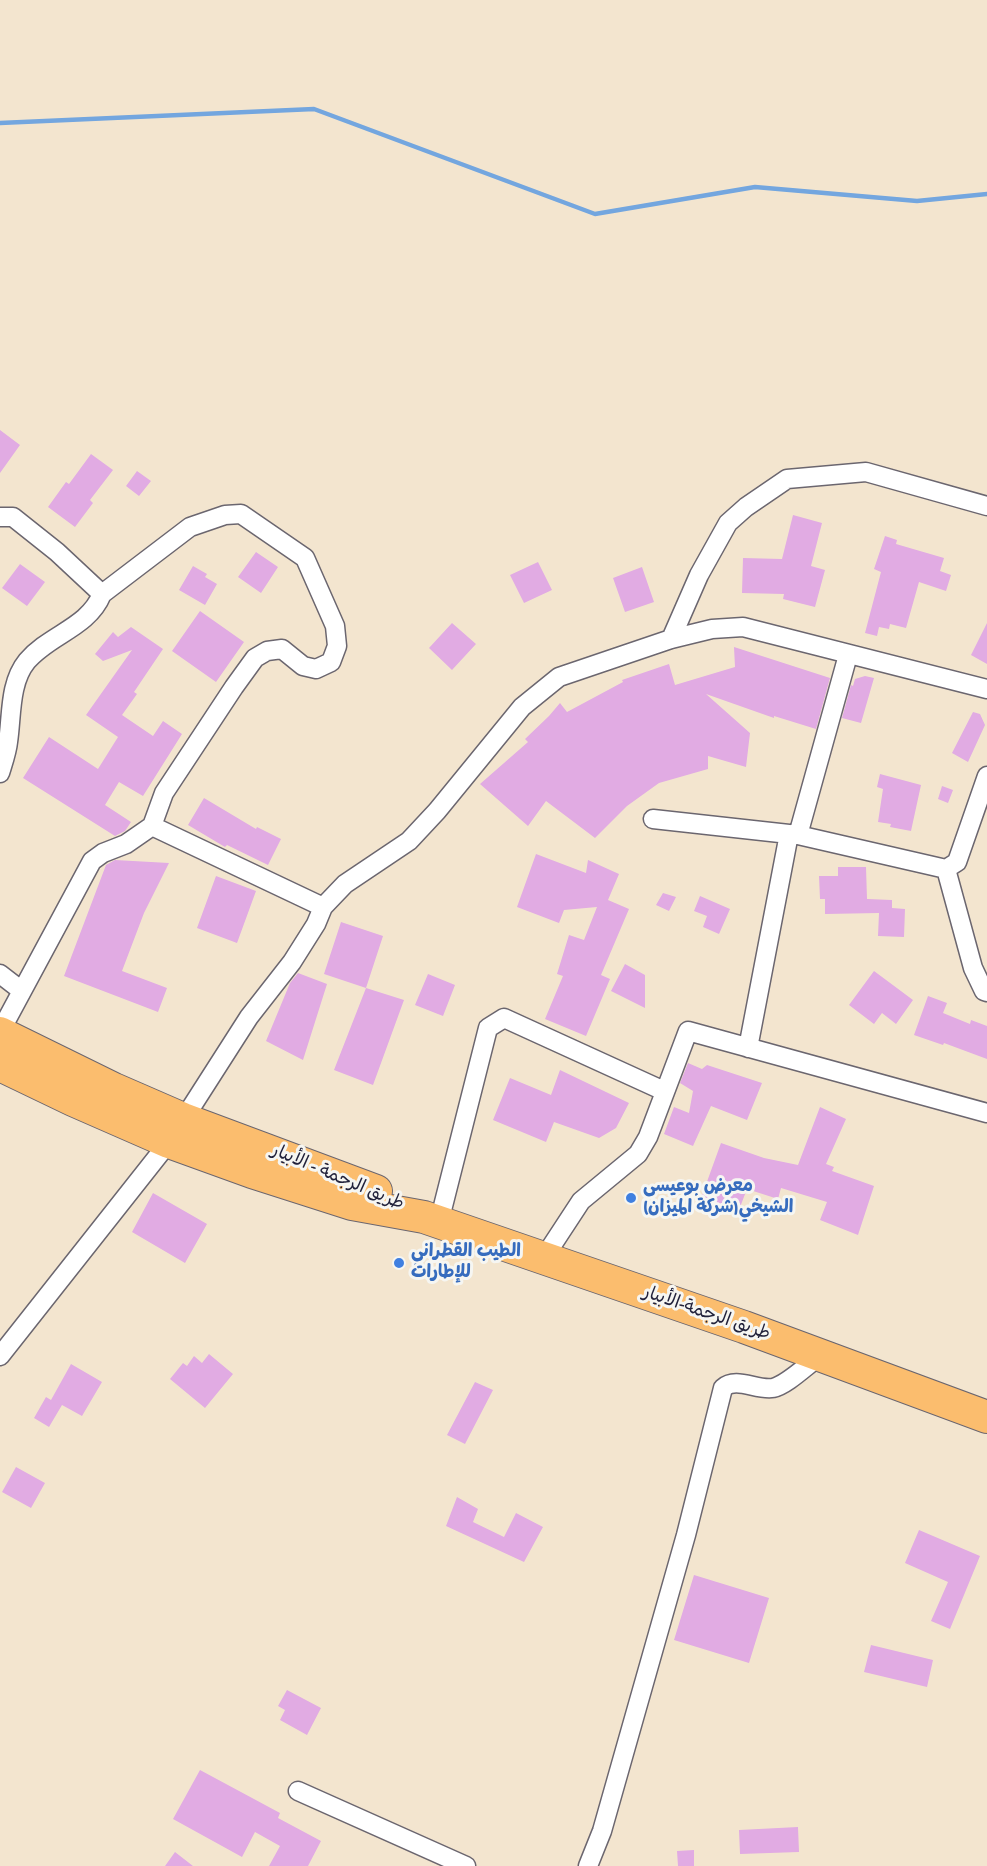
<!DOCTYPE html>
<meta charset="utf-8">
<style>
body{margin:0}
canvas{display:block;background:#f3e5cf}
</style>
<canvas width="987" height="1866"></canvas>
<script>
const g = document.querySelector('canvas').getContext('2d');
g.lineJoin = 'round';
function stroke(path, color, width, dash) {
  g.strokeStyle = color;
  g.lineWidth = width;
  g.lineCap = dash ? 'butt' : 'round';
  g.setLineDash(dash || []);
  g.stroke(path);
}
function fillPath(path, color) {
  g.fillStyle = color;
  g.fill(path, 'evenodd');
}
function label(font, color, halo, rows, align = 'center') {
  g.font = font + ' "Gochi Hand","Playpen Sans Arabic",sans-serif';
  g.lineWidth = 6;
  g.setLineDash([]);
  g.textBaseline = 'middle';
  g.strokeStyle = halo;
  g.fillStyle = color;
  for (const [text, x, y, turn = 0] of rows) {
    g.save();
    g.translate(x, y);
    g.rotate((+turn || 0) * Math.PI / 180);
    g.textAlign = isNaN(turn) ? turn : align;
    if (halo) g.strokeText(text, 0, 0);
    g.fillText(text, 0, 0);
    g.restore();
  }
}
stroke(new Path2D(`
 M 0,123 L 314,109 L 595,214 L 755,187 L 917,201 L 987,194`), '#73a6df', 4.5);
fillPath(new Path2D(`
 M 0,430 L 20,445 L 0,473 Z
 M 91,454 L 113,470 L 90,500 L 93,503 L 75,527 L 48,507 L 66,482 L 69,484 Z
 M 137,471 L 151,481 L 139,496 L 126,486 Z
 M 793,515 L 822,523 L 811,566 L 825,570 L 815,607 L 783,599 L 784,594 L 742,593 L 743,558 L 782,559 Z
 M 885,536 L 897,540 L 896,544 L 944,558 L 940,571 L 951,575 L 946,591 L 919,582 L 906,628 L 890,624 L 889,629 L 879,627 L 877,636 L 865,633 L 881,572 L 874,569 Z
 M 256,552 L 278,567 L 261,593 L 238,577 Z
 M 538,562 L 552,590 L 524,603 L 510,575 Z
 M 20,564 L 45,582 L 27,606 L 2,588 Z
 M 193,566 L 207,574 L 205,577 L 217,584 L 205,605 L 179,590 Z
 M 642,567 L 654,602 L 625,612 L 613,578 Z
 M 200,611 L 244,642 L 216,682 L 172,651 Z
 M 452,623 L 476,644 L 452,670 L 429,648 Z
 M 987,623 L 987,664 L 971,655 Z
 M 131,627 L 163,649 L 134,692 L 137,694 L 122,715 L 153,736 L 163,721 L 182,734 L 143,796 L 119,782 L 105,805 L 131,822 L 125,831 L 115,836 L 23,778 L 49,737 L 98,769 L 118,737 L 86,715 L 132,650 L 103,661 L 95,654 L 113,632 L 118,637 Z
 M 734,647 L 830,678 L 816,729 L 774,716 L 774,718 L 706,694 L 750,733 L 746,767 L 708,756 L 708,769 L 659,783 L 627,806 L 595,838 L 546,801 L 528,826 L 480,784 L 528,742 L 525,739 L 549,716 L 560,703 L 567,712 L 623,682 L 622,680 L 669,664 L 675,685 L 735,667 Z
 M 865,676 L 874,678 L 861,723 L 842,718 L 851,685 L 853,686 L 855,679 Z
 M 973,712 L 980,714 L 985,725 L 968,762 L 952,753 Z
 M 880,774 L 921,785 L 911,831 L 890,827 L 891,824 L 878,822 L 883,789 L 877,787 Z
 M 942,786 L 953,790 L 948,803 L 938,799 Z
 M 204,798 L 256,829 L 257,827 L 281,839 L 268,865 L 227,845 L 225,847 L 188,825 Z
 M 536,854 L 586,873 L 588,860 L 619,874 L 608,900 L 629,909 L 601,975 L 610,979 L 586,1036 L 545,1019 L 563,976 L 557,974 L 569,935 L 584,940 L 597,907 L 564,910 L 559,923 L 517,907 Z
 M 115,860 L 169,863 L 144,913 L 122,971 L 167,988 L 158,1012 L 64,976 L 106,865 Z
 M 838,867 L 866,867 L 867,899 L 892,900 L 892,908 L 905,909 L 904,937 L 878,936 L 879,913 L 825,914 L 825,899 L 820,899 L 819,876 L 838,876 Z
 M 216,876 L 256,891 L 237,943 L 197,928 Z
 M 663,893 L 676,897 L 669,911 L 656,905 Z
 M 700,896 L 730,909 L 719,934 L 703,927 L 707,916 L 694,911 Z
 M 341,922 L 383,936 L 366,988 L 324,974 Z
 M 625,964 L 645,975 L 645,1008 L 611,991 Z
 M 874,971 L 913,1000 L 896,1024 L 882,1013 L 874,1024 L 849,1005 Z
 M 298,973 L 327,984 L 303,1060 L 266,1041 L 290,983 Z
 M 428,974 L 455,985 L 443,1016 L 415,1005 Z
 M 366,988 L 404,1000 L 373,1085 L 334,1070 Z
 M 928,996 L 947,1003 L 943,1013 L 970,1024 L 971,1020 L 987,1026 L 987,1059 L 944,1043 L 943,1045 L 914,1035 Z
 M 688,1063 L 702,1069 L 707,1065 L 762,1083 L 747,1120 L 711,1106 L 693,1146 L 664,1134 L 674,1107 L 689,1113 L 693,1091 L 680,1083 Z
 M 560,1070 L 629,1103 L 616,1128 L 599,1138 L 554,1122 L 546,1142 L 493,1120 L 510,1078 L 551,1095 Z
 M 820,1107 L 846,1119 L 826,1164 L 834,1167 L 832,1171 L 874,1186 L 858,1235 L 820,1220 L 827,1202 L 781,1188 L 778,1199 L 747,1189 L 737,1215 L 700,1201 L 721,1143 L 764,1158 L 798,1165 Z
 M 153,1193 L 207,1224 L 185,1263 L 132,1232 Z
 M 209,1354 L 233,1374 L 205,1408 L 170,1379 L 183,1363 L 187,1366 L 194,1356 L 202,1363 Z
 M 71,1364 L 102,1382 L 82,1416 L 62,1405 L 49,1427 L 34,1418 L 46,1397 L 51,1400 Z
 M 475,1382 L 493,1390 L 465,1444 L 447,1435 Z
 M 16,1467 L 45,1483 L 31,1508 L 2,1492 Z
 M 457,1497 L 478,1509 L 473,1522 L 504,1537 L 516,1513 L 543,1527 L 524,1562 L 446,1526 Z
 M 919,1530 L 980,1556 L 950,1629 L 931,1621 L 948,1582 L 905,1563 Z
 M 694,1575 L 769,1598 L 749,1663 L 674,1640 Z
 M 871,1645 L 933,1660 L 927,1687 L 864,1672 Z
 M 287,1690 L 321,1708 L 307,1735 L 280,1720 L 285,1710 L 278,1706 Z
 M 200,1770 L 280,1813 L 278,1818 L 321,1841 L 308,1866 L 269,1866 L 280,1846 L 255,1832 L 242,1857 L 173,1819 Z
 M 798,1827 L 799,1852 L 740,1854 L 739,1830 Z
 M 694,1850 L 694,1866 L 678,1866 L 677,1851 Z
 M 175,1852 L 193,1866 L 165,1866 Z`), '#e1abe3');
const street = new Path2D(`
 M 0,517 L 13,517 L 57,552 L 102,594 C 88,628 50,634 27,661 C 9,683 12,716 8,742 C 7,752 3,763 0,773
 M 102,594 L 190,527 L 225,515 L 241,514 L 305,558 L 335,626 L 337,646 L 331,662 L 316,669 L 303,666 L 282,649 L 267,651 L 255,658 L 234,687 L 164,793 L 152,826
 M 671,639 L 699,575 L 728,523 L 746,507 L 787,479 L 866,472 L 987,506
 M 653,819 L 798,835 L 946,869 L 957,862 L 987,776
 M 798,835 L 848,655
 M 946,869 L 973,968 L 984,991 L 987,992
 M 0,974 L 22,991
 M 0,1032 L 92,861 L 103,853 L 126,844 L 152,826 L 323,907
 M 748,1048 L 789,834
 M 439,1222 L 488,1028 L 504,1018 L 664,1091
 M 543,1259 L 581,1201 L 638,1154 L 648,1137 L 688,1031 L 987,1113
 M 0,1356 L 169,1142 L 249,1017 L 292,962 L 316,924 L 323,907 L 345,884 L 409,841 L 437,811 L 522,707 L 559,677 L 671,639 L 712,629 L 743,627 L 987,689
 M 298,1791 L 466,1866
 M 588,1866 L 602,1831 L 686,1535 L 723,1388 C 736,1376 757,1391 773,1388 C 787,1385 808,1364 820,1356`);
const highway = new Path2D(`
 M 0,1033 L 114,1089 L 183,1119 L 376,1191
 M 0,1065 L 73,1100 L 169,1142 L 252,1172 L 352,1204 L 424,1217 L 744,1327 L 987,1417`);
stroke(street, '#6b666f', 21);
stroke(highway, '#6b666f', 34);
stroke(street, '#fff', 18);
stroke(highway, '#fbbd6e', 32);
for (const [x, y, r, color] of [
 [631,1198,6,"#3f7fe0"],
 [399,1263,6,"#3f7fe0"]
]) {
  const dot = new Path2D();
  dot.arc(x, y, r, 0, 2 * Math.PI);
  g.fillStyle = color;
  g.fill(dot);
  stroke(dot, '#f6f6f2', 2);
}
label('18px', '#22223b', '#f6f6f2', [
 ["طريق الرجمة - الأبيار",337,1179,23],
 ["طريق الرجمة-الأبيار",706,1315,19]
]);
label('bold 18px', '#366cbe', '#f6f6f2', [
 ["معرض بوعيسى",643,1188],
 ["الشيخي(شركة الميزان)",643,1209],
 ["الطيب القطراني",411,1253],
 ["للإطارات",411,1274]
], 'left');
</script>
